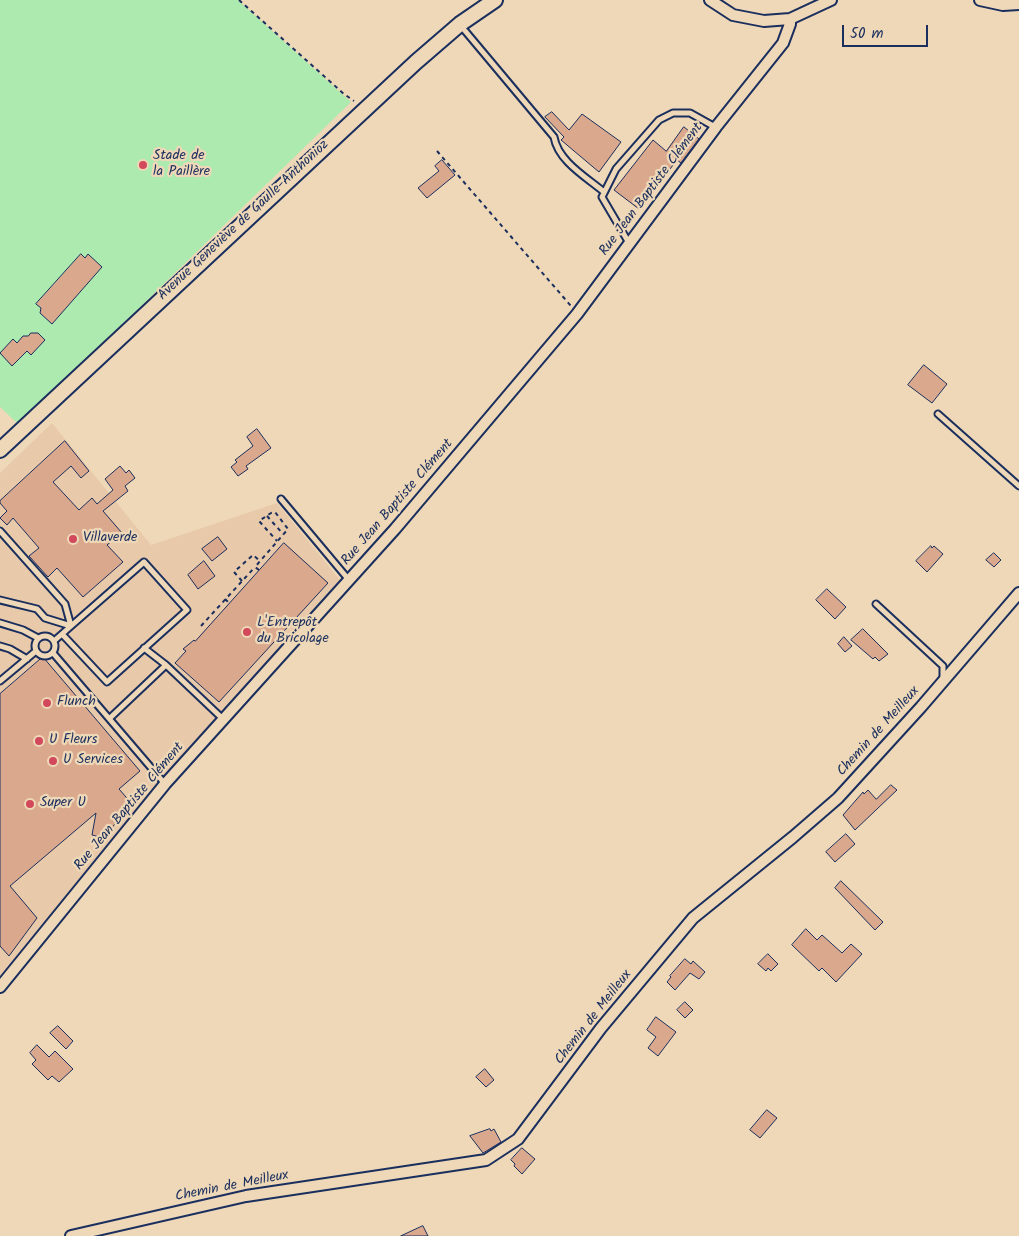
<!DOCTYPE html>
<meta charset="utf-8">
<style>
body{margin:0}
#map{position:relative;width:1019px;height:1236px;overflow:hidden;background:#eed8b7;font-family:Kalam,sans-serif}
canvas{display:block}
.scale{position:absolute;left:842px;top:25px;width:86px;height:22px;box-sizing:border-box;border:2px solid #1b2f5e;border-top:0;padding-left:6px;font-size:15px;line-height:18px;white-space:nowrap;color:#1b2f5e;-webkit-text-stroke:4px #eed8b7;paint-order:stroke}
</style>
<div id="map">
<canvas width="1019" height="1236"></canvas>
<div class="scale">50 m</div>
</div>
<script>
const g = document.querySelector('canvas').getContext('2d');
g.lineJoin = 'round';
function fillPath(path, color) {
  g.fillStyle = color;
  g.fill(path, 'evenodd');
}
function stroke(path, color, width, dash) {
  g.strokeStyle = color;
  g.lineWidth = width;
  g.lineCap = dash ? 'butt' : 'round';
  g.setLineDash(dash || []);
  g.stroke(path);
}
function label(font, color, halo, rows, align = 'center') {
  g.font = font + ' Kalam,sans-serif';
  g.lineWidth = 4.5;
  g.setLineDash([]);
  g.textBaseline = 'middle';
  g.strokeStyle = halo;
  g.fillStyle = color;
  for (const [text, x, y, turn = 0] of rows) {
    g.save();
    g.translate(x, y);
    g.rotate((+turn || 0) * Math.PI / 180);
    g.textAlign = isNaN(turn) ? turn : align;
    if (halo) g.strokeText(text, 0, 0);
    g.fillText(text, 0, 0);
    g.restore();
  }
}
fillPath(new Path2D(`
 M 52,423 L 151,545 L 277,503 L 340,580 L 147,797 L 0,976 L 0,473 Z`), '#e8caaa');
fillPath(new Path2D(`
 M 0,0 L 238,0 L 351,102 L 138,309 L 17,423 L 0,407 Z`), '#adeab0');
const building = new Path2D(`
 M 552,112 L 569,130 L 582,114 L 621,142 L 599,172 L 561,140 L 564,137 L 545,117 Z
 M 684,127 L 699,139 L 681,163 L 677,160 L 639,209 L 614,190 L 653,140 L 666,151 Z
 M 442,160 L 455,175 L 427,198 L 418,188 L 439,171 L 435,166 Z
 M 81,254 L 85,258 L 88,254 L 102,267 L 52,324 L 40,313 L 41,308 L 36,304 Z
 M 31,333 L 38,333 L 45,340 L 31,355 L 27,351 L 12,366 L 0,353 L 13,339 L 17,343 L 23,336 L 28,336 Z
 M 924,365 L 947,384 L 932,403 L 908,385 Z
 M 257,429 L 271,448 L 246,466 L 248,469 L 238,476 L 231,467 L 237,462 L 235,460 L 253,446 L 247,437 Z
 M 65,441 L 89,471 L 81,478 L 71,466 L 53,482 L 79,510 L 92,498 L 97,504 L 113,490 L 105,479 L 120,466 L 126,473 L 129,470 L 135,478 L 125,486 L 128,491 L 103,511 L 122,533 L 107,545 L 123,562 L 83,597 L 57,568 L 48,577 L 29,556 L 39,548 L 13,518 L 7,525 L 0,518 L 7,511 L 0,503 L 0,501 Z
 M 218,537 L 227,549 L 212,561 L 202,549 Z
 M 284,543 L 328,583 L 219,702 L 175,663 L 186,651 L 183,649 L 194,640 L 195,641 Z
 M 931,546 L 932,548 L 934,546 L 943,554 L 927,572 L 916,561 Z
 M 994,553 L 1001,560 L 994,567 L 986,560 Z
 M 204,561 L 215,576 L 198,589 L 188,575 Z
 M 827,589 L 846,607 L 835,619 L 816,600 Z
 M 863,629 L 888,654 L 879,661 L 875,657 L 873,659 L 851,640 Z
 M 844,637 L 852,646 L 845,652 L 838,644 Z
 M 43,657 L 140,771 L 119,789 L 132,804 L 103,838 L 92,835 L 96,813 L 10,886 L 37,918 L 9,956 L 0,946 L 0,694 Z
 M 891,785 L 897,790 L 855,830 L 843,815 L 863,792 L 864,794 L 868,790 L 876,799 Z
 M 846,834 L 855,844 L 835,862 L 826,852 Z
 M 841,881 L 883,922 L 875,930 L 835,888 Z
 M 806,929 L 817,940 L 822,935 L 842,953 L 851,944 L 862,954 L 836,982 L 822,968 L 819,971 L 792,945 Z
 M 768,954 L 778,964 L 771,971 L 768,968 L 766,971 L 758,964 Z
 M 685,959 L 691,964 L 693,961 L 705,972 L 699,979 L 690,973 L 675,990 L 667,982 L 671,977 L 670,976 Z
 M 685,1002 L 693,1010 L 685,1018 L 677,1010 Z
 M 656,1017 L 676,1032 L 658,1056 L 648,1048 L 656,1037 L 647,1030 Z
 M 58,1026 L 73,1041 L 66,1049 L 50,1033 Z
 M 37,1045 L 49,1057 L 55,1051 L 73,1069 L 59,1082 L 52,1076 L 48,1080 L 32,1064 L 36,1060 L 30,1053 Z
 M 485,1069 L 494,1080 L 486,1087 L 476,1077 Z
 M 767,1110 L 777,1118 L 760,1138 L 750,1130 Z
 M 490,1129 L 491,1131 L 494,1129 L 501,1142 L 483,1153 L 470,1136 Z
 M 522,1148 L 535,1159 L 522,1174 L 514,1166 L 515,1164 L 511,1160 Z
 M 423,1226 L 428,1236 L 401,1236 Z`);
fillPath(building, '#daa88d');
stroke(building, '#1b2f5e', 1);
const service = new Path2D(`
 M 461,26 L 554,137 C 558,161 586,177 604,192
 M 629,243 L 602,197 L 616,169 L 659,120 L 673,113 L 690,113 L 715,127
 M 938,414 L 1019,486
 M 281,499 L 349,580
 M 0,531 L 65,604 L 71,626 L 45,618 L 37,609 L 0,600
 M 876,604 L 943,666 L 943,680
 M 0,623 L 23,630 L 38,638
 M35 646a10 10 0 1 1 20 0a10 10 0 1 1-20 0Z
 M 54,641 L 71,626 L 144,562 L 187,610 L 107,682 L 62,634
 M 0,646 L 10,649 L 27,659
 M 144,648 L 166,665
 M 53,653 L 165,784
 M 0,681 L 36,651
 M 110,718 L 166,665 L 224,720`);
const minor = new Path2D(`
 M 710,0 L 733,15 L 764,21 L 790,19 L 831,0
 M 980,0 L 1003,5 L 1019,4
 M 0,987 L 165,784 L 395,529 L 577,314 L 716,127 L 783,43 L 790,24 L 790,19
 M 71,1236 L 246,1196 L 486,1160 L 518,1139 L 601,1028 L 693,918 L 793,837 L 838,798 L 921,707 L 1019,593`);
const secondary = new Path2D(`
 M 0,450 L 416,62 L 460,24 L 495,0`);
stroke(service, '#1b2f5e', 9);
stroke(minor, '#1b2f5e', 14);
stroke(secondary, '#1b2f5e', 18);
stroke(new Path2D(`
 M 239,0 L 344,94 L 354,101
 M 437,151 L 571,306
 M 267,516 L 283,534
 M 259,570 L 255,567 L 288,529 L 275,512 L 271,513 L 259,521 L 277,541
 M 242,581 L 234,572 L 253,555 L 260,561
 M 225,599 L 229,603
 M 201,626 L 255,567`), '#1b2f5e', 2, [4, 4]);
stroke(service, '#eed8b7', 5);
stroke(minor, '#eed8b7', 10);
stroke(secondary, '#eed8b7', 14);
for (const [x, y, r, color] of [
 [143,165,5,"#d1495b"],
 [73,539,5,"#d1495b"],
 [247,632,5,"#d1495b"],
 [47,703,5,"#d1495b"],
 [39,741,5,"#d1495b"],
 [53,761,5,"#d1495b"],
 [30,804,5,"#d1495b"]
]) {
  const dot = new Path2D();
  dot.arc(x, y, r, 0, 2 * Math.PI);
  g.fillStyle = color;
  g.fill(dot);
  stroke(dot, '#eed8b7', 2);
}
label('14px', '#1b2f5e', '#eed8b7', [
 ["Stade de",153,157],
 ["la Paillère",153,173],
 ["Villaverde",83,539],
 ["L'Entrepôt",257,624],
 ["du Bricolage",257,640],
 ["Flunch",57,703],
 ["U Fleurs",49,741],
 ["U Services",63,761],
 ["Super U",40,804]
], 'left');
label('14px', '#1b2f5e', '#eed8b7', [
 ["Rue Jean Baptiste Clément",652,190,-53],
 ["Avenue Geneviève de Gaulle-Anthonioz",244,221,-43],
 ["Rue Jean Baptiste Clément",398,503,-49],
 ["Chemin de Meilleux",879,732,-48],
 ["Rue Jean Baptiste Clément",130,807,-50],
 ["Chemin de Meilleux",594,1018,-52],
 ["Chemin de Meilleux",232,1187,-11]
]);
</script>
